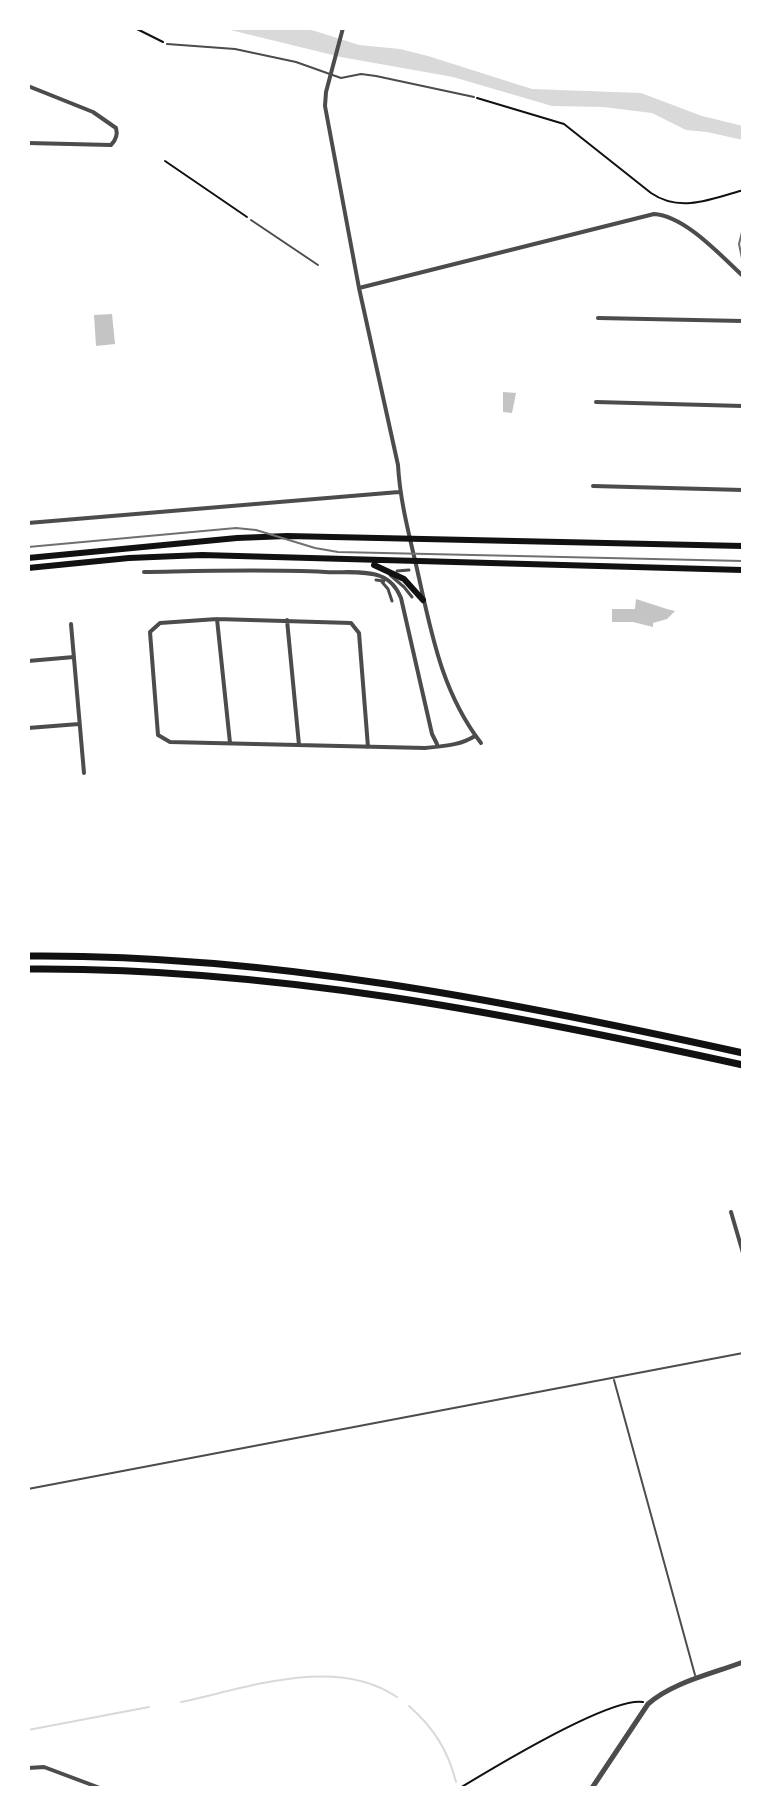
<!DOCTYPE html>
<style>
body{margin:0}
#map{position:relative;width:771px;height:1816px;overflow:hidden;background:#fff;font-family:"IBM Plex Sans",sans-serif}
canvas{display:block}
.frame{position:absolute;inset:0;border:30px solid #fff;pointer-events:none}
</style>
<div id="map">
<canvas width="771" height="1816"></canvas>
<div class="frame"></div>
</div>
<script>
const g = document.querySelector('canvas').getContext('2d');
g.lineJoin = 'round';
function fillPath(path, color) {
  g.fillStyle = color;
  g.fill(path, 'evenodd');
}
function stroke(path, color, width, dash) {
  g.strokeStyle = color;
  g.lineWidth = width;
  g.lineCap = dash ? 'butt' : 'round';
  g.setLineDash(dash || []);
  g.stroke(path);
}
fillPath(new Path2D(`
 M 222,28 L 301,28 L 315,31 L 359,45 L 400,49 L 428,56 L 532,89 L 641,93 L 702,116 L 743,126 L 743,140 L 707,132 L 686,130 L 652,113 L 603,107 L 552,106 L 453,77 L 341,57 Z`), '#d9d9d9');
stroke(new Path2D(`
 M 181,1702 C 248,1688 335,1655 397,1697
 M 409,1706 C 433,1727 448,1750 456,1782
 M 28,1730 L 149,1707`), '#d9d9d9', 2);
fillPath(new Path2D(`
 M 112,314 L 115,344 L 96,346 L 94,315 Z
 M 503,392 L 516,393 L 512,413 L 503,412 Z
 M 636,599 L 667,609 L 675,611 L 667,619 L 653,623 L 653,627 L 633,622 L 612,622 L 612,609 L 635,609 Z`), '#c4c4c4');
stroke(new Path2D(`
 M 135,28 L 163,42
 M 477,98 L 564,124 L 651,193 C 680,213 712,199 743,190
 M 165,161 L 247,217
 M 460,1788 C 493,1768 609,1697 643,1702`), '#111', 2);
stroke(new Path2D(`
 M 167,44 L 235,49 L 296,62 L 341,78 L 361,74 L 376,76 L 474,97
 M 251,220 L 318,265
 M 614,1380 L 695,1675
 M 28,1489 L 743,1353`), '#4c4c4c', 2);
stroke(new Path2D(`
 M 397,571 L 409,570
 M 390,575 L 404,587 L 412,597
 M 376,580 L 384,581
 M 382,582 L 388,589 L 392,601`), '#4c4c4c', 3);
stroke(new Path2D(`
 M 343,28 L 326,92 L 325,106 L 359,288 L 398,465 C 400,501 409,534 417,569 C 431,631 441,691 481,743
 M 28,86 L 93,112 L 116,128 C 118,135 116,140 111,145 L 28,143
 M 359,288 L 654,214 C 685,216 720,255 743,276
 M 598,318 L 743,321
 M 596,402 L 743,406
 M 593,486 L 743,490
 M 28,523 L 399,492
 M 144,572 C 204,571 264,569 325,572 C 342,573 364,570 380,576 C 391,580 397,588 401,598 L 432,734 L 437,744
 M 217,619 L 230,743
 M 287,620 L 299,745
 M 71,624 L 84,773
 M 28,661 L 74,657
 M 28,728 L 79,724
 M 368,747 L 359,633 L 351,623 L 217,619 L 160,623 L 150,632 L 158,735 L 170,742 L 425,748 C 442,746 459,746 475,736
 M 731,1212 L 743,1253
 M 28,1768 L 44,1767 L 100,1788`), '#4c4c4c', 4);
stroke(new Path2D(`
 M 592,1788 L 648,1704 C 673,1682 712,1674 743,1662`), '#4c4c4c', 5);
stroke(new Path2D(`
 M 28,558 L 237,538 L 287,536 L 743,546
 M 374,565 L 404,579 L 423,600
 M 28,568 L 129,558 L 202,555 L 743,570`), '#111', 6);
stroke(new Path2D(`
 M 28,956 C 270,954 508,1001 743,1053
 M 28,969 C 270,967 507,1013 743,1065`), '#111', 7);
stroke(new Path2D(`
 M 743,228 L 739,244 L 743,263
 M 28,547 L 236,528 L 256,530 L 315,548 L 338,552 L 743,561`), '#707070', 2);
</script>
